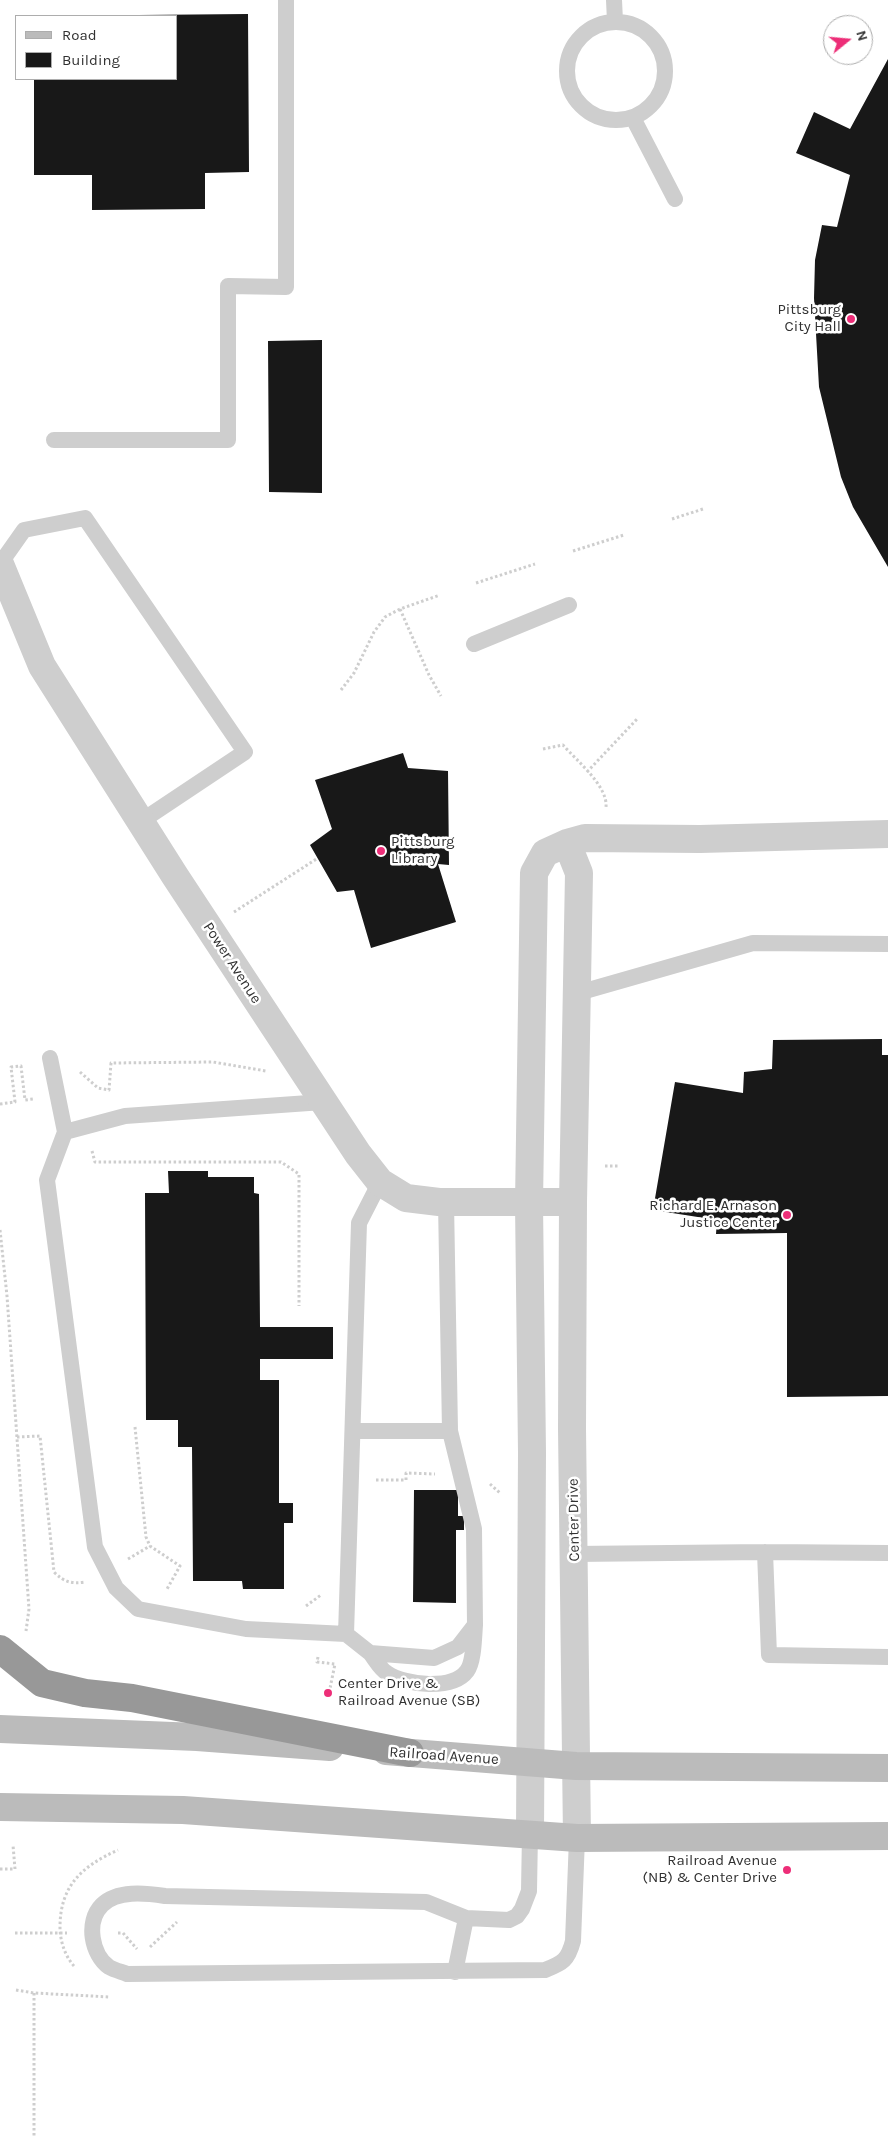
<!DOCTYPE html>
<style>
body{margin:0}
#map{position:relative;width:888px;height:2137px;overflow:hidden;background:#fff;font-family:Karla,sans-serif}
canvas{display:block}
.legend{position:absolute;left:15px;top:15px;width:162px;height:65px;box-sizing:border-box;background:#fff;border:1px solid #adadad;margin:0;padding:6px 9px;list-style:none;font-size:15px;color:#313131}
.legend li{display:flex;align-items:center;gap:10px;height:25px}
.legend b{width:25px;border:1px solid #adadad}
.north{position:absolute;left:823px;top:15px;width:50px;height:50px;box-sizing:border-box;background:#fff;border:1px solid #adadad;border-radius:50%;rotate:73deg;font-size:14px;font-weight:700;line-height:20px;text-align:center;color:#313131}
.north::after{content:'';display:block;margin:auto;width:18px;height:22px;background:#ed2e78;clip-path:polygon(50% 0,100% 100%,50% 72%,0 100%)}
</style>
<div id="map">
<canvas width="888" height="2137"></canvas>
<ul class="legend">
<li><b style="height:6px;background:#bbb"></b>Road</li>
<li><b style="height:14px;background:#181818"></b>Building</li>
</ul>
<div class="north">N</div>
</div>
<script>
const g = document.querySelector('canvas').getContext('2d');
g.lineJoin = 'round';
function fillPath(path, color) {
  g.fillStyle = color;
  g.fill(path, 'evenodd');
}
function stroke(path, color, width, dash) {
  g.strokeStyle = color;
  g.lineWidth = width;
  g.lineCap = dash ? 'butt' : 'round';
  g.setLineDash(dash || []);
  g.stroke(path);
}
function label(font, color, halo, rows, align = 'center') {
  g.font = font + ' Karla,sans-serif';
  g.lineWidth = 5;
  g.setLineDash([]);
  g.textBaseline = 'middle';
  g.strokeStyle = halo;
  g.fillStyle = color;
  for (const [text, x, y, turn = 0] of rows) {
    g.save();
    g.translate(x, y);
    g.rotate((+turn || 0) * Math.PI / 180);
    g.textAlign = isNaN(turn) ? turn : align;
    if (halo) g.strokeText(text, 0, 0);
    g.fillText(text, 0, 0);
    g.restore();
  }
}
fillPath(new Path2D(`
 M 248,14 L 249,172 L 205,173 L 205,209 L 92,210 L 92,175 L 34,175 L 34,79 L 176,79 L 176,16 L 139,16 L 139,15 Z
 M 888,59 L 888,567 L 853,507 L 841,477 L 819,387 L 814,298 L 815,260 L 822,225 L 837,227 L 850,175 L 796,153 L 814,112 L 850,129 Z
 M 322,340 L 322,493 L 269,492 L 268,341 Z
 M 403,753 L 408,768 L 448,771 L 449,865 L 438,864 L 456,922 L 371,948 L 354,890 L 337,892 L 310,845 L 332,829 L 315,780 Z
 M 882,1039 L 882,1055 L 888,1055 L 888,1396 L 787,1397 L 787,1233 L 716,1234 L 717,1220 L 653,1210 L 675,1082 L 743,1093 L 744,1072 L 772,1069 L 773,1040 Z
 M 168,1171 L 208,1171 L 208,1177 L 254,1177 L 254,1193 L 259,1194 L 260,1327 L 333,1327 L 333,1359 L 260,1359 L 260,1380 L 279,1380 L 279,1503 L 293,1503 L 293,1523 L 284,1523 L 284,1589 L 243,1589 L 242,1581 L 193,1581 L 192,1447 L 178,1447 L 178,1420 L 146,1420 L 145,1193 L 169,1193 Z
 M 414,1490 L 458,1490 L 458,1516 L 464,1516 L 464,1530 L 456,1530 L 456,1603 L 413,1602 Z`), '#181818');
stroke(new Path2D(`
 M 672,519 L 703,509
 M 573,551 L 624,535
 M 476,583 L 535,564
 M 400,609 L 429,675 L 441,696
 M 341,690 L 354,673 L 374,632 L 385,617 L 400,609 L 440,595
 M 543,749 L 563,745 C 576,760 608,786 606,807
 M 587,772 L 638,718
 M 234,912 L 318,858
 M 80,1072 L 98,1088 L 109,1090 L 111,1063 L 213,1062 L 266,1071
 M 0,1104 L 15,1102 L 11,1067 L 21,1066 L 25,1100 L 33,1099
 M 92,1151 L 95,1162 L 281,1162 L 299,1174 L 299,1306
 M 605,1166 L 618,1166
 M 0,1230 L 7,1296 L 29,1609 L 26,1631
 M 135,1427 L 146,1537 L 150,1546 L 180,1566 L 167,1589
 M 17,1437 L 40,1436 L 54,1572 C 64,1582 71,1584 85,1582
 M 376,1480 L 406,1480 L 406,1473 L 435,1474
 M 490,1484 L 500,1493
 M 128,1559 L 150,1546
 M 306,1606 L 321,1595
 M 318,1657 L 317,1662 L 335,1664 L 328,1698
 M 0,1869 L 15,1869 L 13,1845
 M 15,1933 L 67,1933
 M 118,1933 L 123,1933 L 137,1949
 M 150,1947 L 177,1922
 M 74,1966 C 65,1956 60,1941 60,1927 C 60,1886 82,1866 118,1850
 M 16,1990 L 34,1993 L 110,1997
 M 34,1993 L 34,2137`), '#cecece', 3, [2.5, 2.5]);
stroke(new Path2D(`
 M 614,0 L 615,21
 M567 71a49 49 0 1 1 98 0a49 49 0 1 1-98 0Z
 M 633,118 L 675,199
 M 54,440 L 228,440 L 228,286 L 286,287 L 286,0
 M 0,564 L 24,530 L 85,518 L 245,752 L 140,822
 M 474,644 L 569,605
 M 578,993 L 753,943 L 888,944
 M 50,1058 L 65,1132 L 47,1180 L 95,1547 L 116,1588 L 138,1609 L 246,1629 L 346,1634 L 359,1223 L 380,1182
 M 65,1132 L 125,1116 L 323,1102
 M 353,1431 L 450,1431
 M 765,1552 L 769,1655 L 888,1657
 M 574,1554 L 765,1552 L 888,1553
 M 346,1634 L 370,1653 L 434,1658 L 458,1647 L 475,1625 L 474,1529 L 450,1431 L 446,1202
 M 370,1653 C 375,1659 380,1669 387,1673 C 406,1686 453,1690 467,1671 C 474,1662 474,1636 475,1625
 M 530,1833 L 529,1891 L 522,1909 L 517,1916 L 509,1920 L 466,1918 L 426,1902 L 165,1896 C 145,1893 117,1890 102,1905 C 85,1922 92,1955 109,1967 C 114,1970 122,1972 127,1974 L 545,1970 C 563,1963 568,1960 573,1941 L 577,1838
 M 455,1972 L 466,1918`), '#cecece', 16);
stroke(new Path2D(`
 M 0,564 L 42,666 L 175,876 L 358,1154 L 380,1182 L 406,1198 L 439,1202 L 573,1202
 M 567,843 L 579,873 L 573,1202 L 572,1428 L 577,1838
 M 530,1833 L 532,1453 L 529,1203 L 534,873 L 545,853 L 567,843 L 585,838 L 700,839 L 888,834`), '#cecece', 28);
stroke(new Path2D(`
 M 0,1729 L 197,1737 L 330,1747
 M 386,1751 L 576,1766 L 888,1768
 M 0,1807 L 183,1810 L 577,1838 L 888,1836`), '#bbb', 28);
stroke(new Path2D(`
 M 0,1649 L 42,1683 L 85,1693 L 132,1698 L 410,1753`), '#989898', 28);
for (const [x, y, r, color] of [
 [851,319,5,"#ed2e78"],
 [381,851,5,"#ed2e78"],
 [787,1215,5,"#ed2e78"],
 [328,1693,5,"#ed2e78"],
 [787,1870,5,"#ed2e78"]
]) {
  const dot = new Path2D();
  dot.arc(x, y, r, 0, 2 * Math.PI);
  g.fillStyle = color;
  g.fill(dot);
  stroke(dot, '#fff', 2);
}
label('15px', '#313131', '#fff', [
 ["Pittsburg",841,310],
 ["City Hall",841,327],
 ["Pittsburg",391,842,"left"],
 ["Library",391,859,"left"],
 ["Richard E. Arnason",777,1206],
 ["Justice Center",777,1223],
 ["Center Drive &",338,1684,"left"],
 ["Railroad Avenue (SB)",338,1701,"left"],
 ["Railroad Avenue",777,1861],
 ["(NB) & Center Drive",777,1878]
], 'right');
label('15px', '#313131', '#fff', [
 ["Power Avenue",232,963,57],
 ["Center Drive",574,1520,-91],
 ["Railroad Avenue",444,1756,4]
]);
</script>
